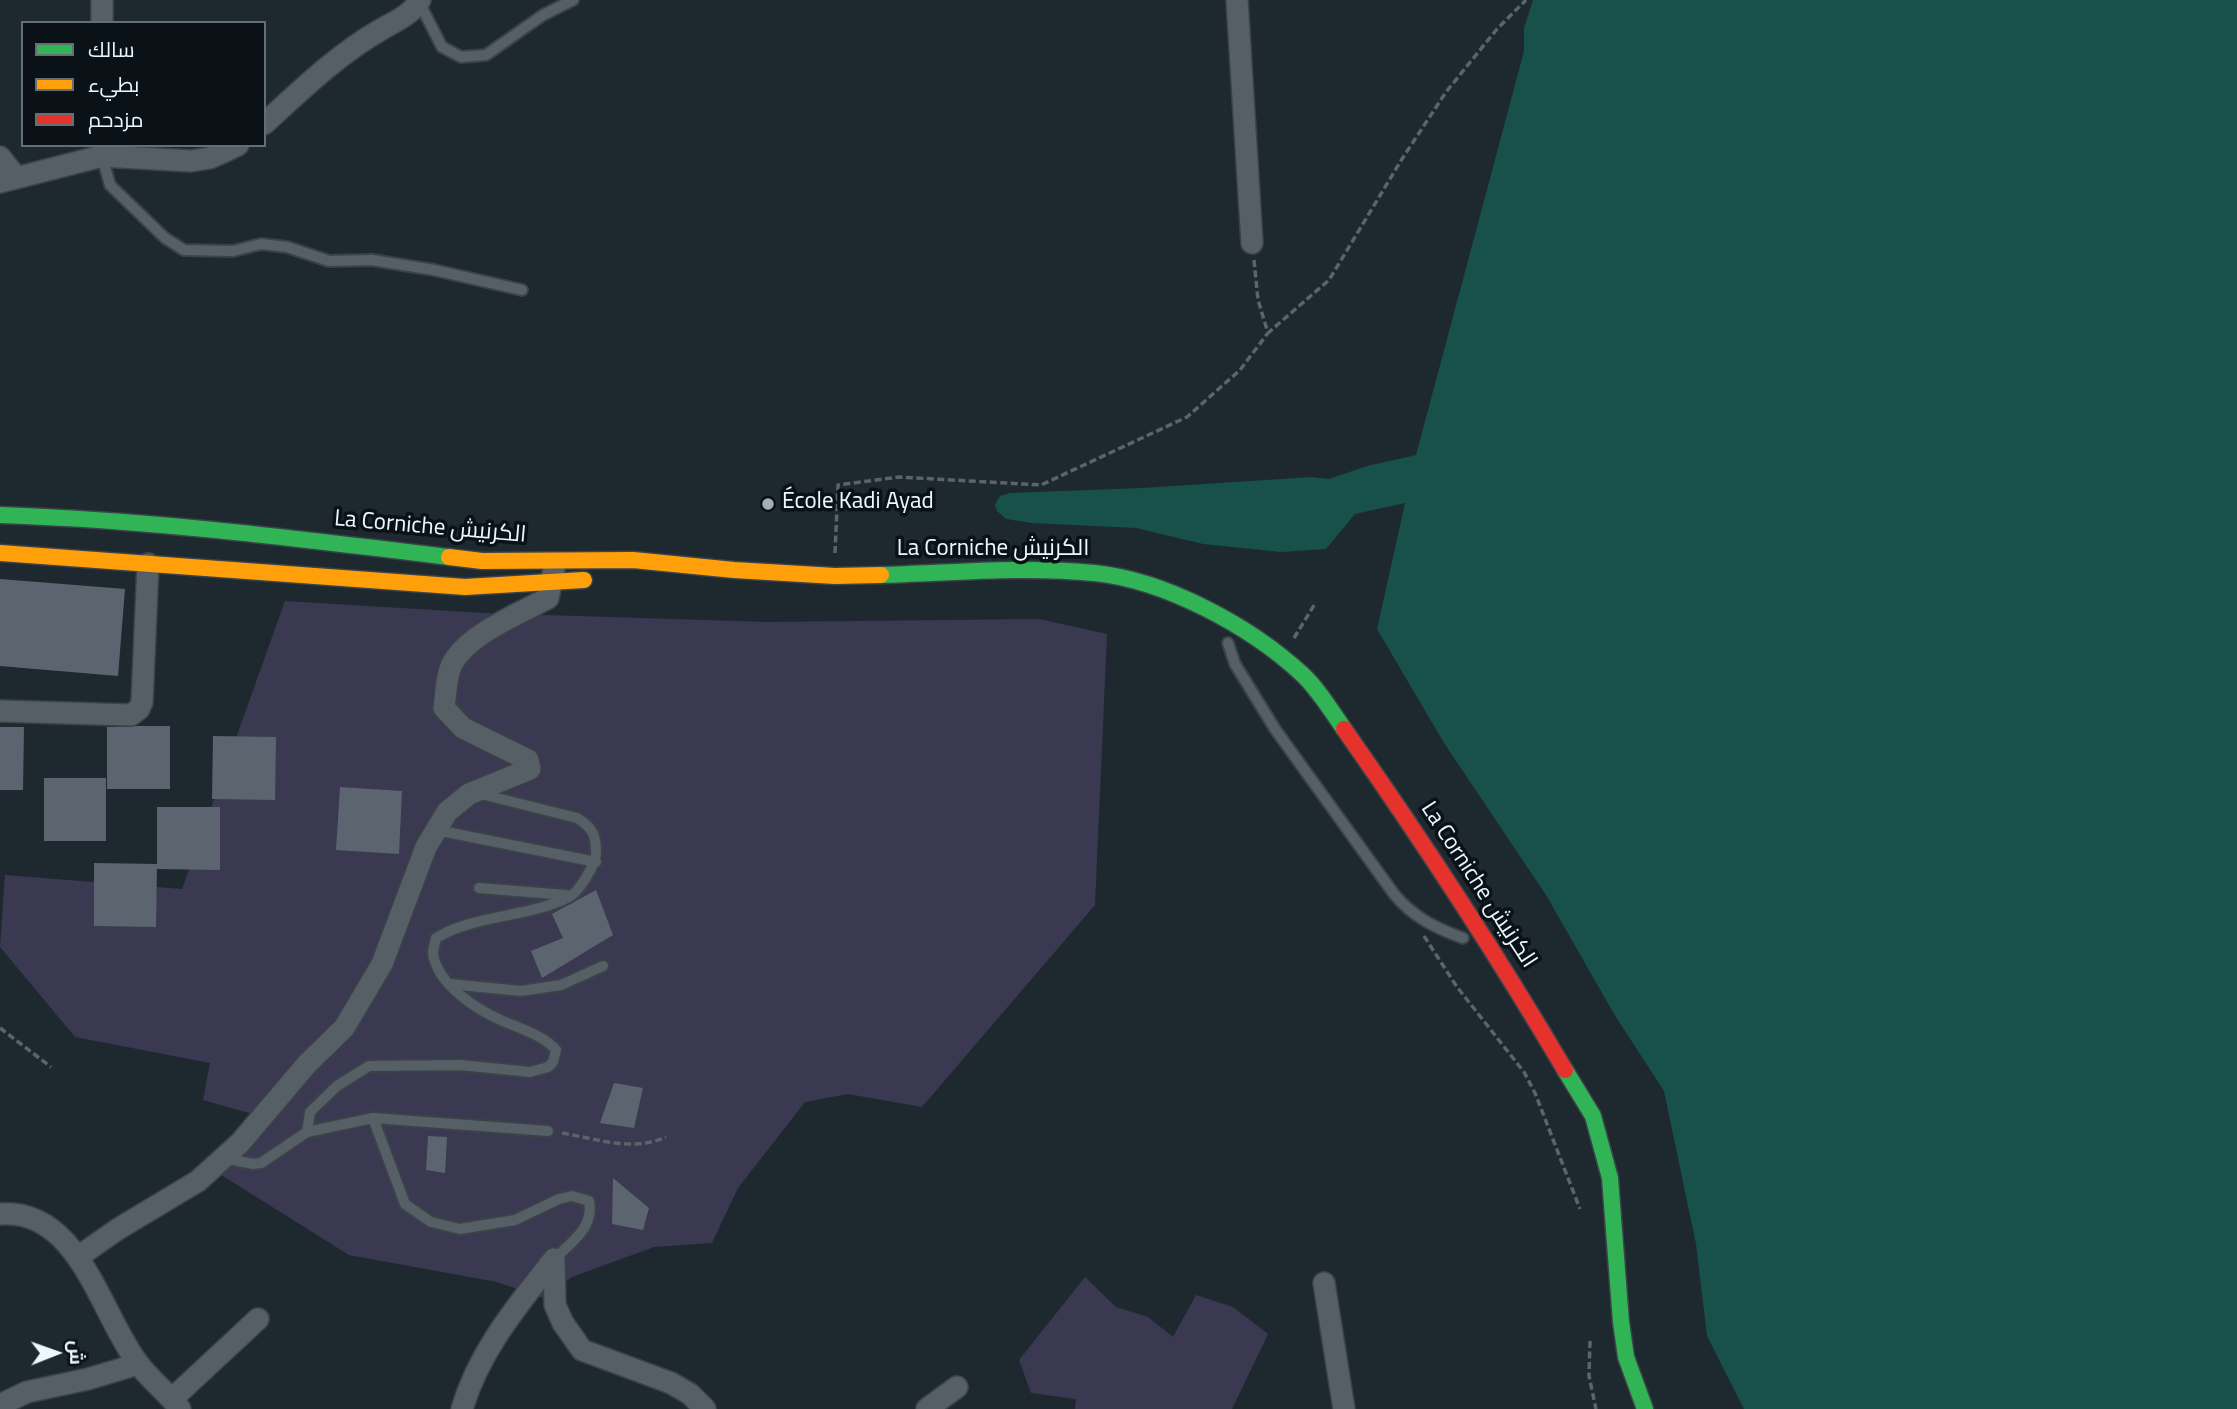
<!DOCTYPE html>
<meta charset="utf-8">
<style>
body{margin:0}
#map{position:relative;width:2237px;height:1409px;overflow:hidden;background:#1e292f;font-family:Georgia,Cairo,serif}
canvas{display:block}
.legend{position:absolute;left:21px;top:21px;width:245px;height:126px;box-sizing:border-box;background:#0a1217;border:2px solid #646e74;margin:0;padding:9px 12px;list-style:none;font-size:21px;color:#ebf7ff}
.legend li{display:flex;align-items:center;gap:14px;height:35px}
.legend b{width:35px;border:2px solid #646e74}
.north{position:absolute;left:21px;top:1318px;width:70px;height:70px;-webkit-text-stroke:5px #0a1217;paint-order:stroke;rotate:89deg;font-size:19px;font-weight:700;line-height:28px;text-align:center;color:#ebf7ff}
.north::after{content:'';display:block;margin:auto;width:24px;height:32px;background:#ebf7ff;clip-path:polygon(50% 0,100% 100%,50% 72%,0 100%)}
</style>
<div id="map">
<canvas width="2237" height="1409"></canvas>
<ul class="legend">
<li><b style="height:9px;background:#30b455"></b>سالك</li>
<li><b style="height:9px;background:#ff9f0a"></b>بطيء</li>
<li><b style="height:9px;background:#e5322d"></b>مزدحم</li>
</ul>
<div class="north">ش</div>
</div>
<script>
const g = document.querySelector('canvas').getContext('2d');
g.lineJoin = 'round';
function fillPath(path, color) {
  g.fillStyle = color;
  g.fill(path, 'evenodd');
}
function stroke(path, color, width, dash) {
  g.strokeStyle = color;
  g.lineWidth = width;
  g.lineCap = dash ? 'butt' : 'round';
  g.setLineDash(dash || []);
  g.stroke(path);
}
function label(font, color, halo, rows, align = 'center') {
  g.font = font + ' Georgia,Cairo,serif';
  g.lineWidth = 7;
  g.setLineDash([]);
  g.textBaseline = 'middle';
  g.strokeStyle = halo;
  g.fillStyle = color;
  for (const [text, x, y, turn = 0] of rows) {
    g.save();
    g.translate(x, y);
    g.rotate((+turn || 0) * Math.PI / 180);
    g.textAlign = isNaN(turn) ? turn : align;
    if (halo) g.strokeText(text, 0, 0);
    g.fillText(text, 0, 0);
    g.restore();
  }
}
fillPath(new Path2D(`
 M 285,601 L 484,613 L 767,622 L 1039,619 L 1107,634 L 1095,905 L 922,1107 L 848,1094 L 805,1102 L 738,1188 L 712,1243 L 654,1247 L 572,1277 L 544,1298 L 497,1282 L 349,1255 L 218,1173 L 263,1117 L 203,1100 L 210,1063 L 75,1037 L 0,947 L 5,875 L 182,889 Z
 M 1085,1277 L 1116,1307 L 1148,1317 L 1173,1337 L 1196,1295 L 1233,1307 L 1268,1334 L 1232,1409 L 1075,1409 L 1076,1399 L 1031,1393 L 1019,1360 Z`), '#3a3951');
fillPath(new Path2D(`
 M 1533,0 L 2237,0 L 2237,1409 L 1744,1409 L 1707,1336 L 1696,1244 L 1664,1091 L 1614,1014 L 1546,895 L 1444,743 L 1377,629 L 1405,503 L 1355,514 L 1326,549 L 1281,552 L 1203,544 L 1136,528 L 1032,523 L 1006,519 L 997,511 L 995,505 L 1000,496 L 1010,493 L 1142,488 L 1312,477 L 1329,479 L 1367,466 L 1416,455 L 1524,51 L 1524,28 Z`), '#175149');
fillPath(new Path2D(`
 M 0,579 L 125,589 L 118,676 L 0,666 Z
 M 137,726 L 170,726 L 170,789 L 107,789 L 107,727 Z
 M 0,727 L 24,727 L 23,790 L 0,790 Z
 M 213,736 L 276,737 L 275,800 L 212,799 Z
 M 44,778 L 106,778 L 106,841 L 44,841 Z
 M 340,787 L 402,791 L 399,854 L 336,850 Z
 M 157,807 L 220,807 L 220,870 L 157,869 Z
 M 94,863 L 157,864 L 156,927 L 94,926 Z
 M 596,890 L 613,935 L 542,978 L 531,951 L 563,938 L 552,914 Z
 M 614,1083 L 643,1088 L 634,1128 L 600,1123 Z
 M 428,1136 L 447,1137 L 445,1173 L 426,1170 Z
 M 613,1178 L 649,1208 L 643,1230 L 612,1224 Z`), '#5c656f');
const lane = new Path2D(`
 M 419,2 L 442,47 L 461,57 L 486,55 L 543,15 L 573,0
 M 102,156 L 110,185 L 165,238 L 184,250 L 233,251 L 261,244 L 287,247 L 329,261 L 372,260 L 434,270 L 522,290
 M 1228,643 L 1235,664 L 1275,729 L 1394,894 C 1413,917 1435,928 1463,938
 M 477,793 L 577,818 C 593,828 596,835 596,853 C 596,864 579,892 569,897 C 527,918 476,914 436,938 C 435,943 433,949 433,954 C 438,985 477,1010 503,1021 C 521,1029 543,1035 556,1050 L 553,1062 L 548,1067 L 530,1072 L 460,1065 L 369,1066 L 337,1086 L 310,1112 L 307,1132 L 373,1118 L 548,1131
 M 436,830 L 596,862
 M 479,888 L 566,895
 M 450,984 L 521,991 L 561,985 L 603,966
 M 373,1118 L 405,1204 L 431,1222 L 460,1229 L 515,1220 L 559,1199 L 572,1196 L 589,1201 C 594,1228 572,1242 554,1259
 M 224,1158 L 253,1164 L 261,1163 L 307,1132`);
const street = new Path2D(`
 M 102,0 L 102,23
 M 1237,0 L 1252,243
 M 264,124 C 301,90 338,54 382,29 C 396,21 412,14 420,0
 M 0,157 L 16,177
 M 0,182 L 102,156 L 191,161 L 210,158 L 238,145
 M 0,711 L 131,715 L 139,709 L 142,702 L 148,564
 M 0,1214 C 78,1208 100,1312 137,1362 C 149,1379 167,1392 180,1409
 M 78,1257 L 118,1229 L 198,1181 L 240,1143 L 307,1064 L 344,1028 L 382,964 L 426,847 L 447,812 L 469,794 L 530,769 L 528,760 L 463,728 L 444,708 C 446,694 446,676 452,664 C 468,634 519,614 548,598 L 554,569
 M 554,1259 L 555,1305 L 563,1323 L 582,1350 L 671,1383 L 690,1394 L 705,1409
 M 1324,1283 L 1344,1409
 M 172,1399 L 258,1319
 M 0,1405 L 27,1392 L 88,1379 L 138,1364
 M 462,1409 C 479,1351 517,1306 554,1259
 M 927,1409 L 957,1387`);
const fast = new Path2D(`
 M 0,515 C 150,520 301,539 449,557
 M 881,575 C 951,573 1024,566 1094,573 C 1165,580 1250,626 1302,674 C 1318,689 1331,710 1344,729
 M 1565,1070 L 1593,1116 L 1610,1178 L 1621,1322 L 1626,1357 L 1645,1409`);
const slow = new Path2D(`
 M 0,553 L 465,587 L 584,580
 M 449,557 L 482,561 L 633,560 L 734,570 L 835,576 L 881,575`);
const jam = new Path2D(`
 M 1344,729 C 1422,840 1496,953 1565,1070`);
stroke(lane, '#3b4348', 14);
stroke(street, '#3b4348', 24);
stroke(fast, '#3b4348', 19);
stroke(slow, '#3b4348', 19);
stroke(jam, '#3b4348', 19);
stroke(new Path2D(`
 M 1254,260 L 1258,300 L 1268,333 L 1329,280 L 1402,159 L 1446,92 L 1497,29 L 1526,0
 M 835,553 L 838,485 L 899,477 L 1041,485 L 1187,417 L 1240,370 L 1268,333
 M 1294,638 L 1316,602
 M 1424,936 L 1457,987 L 1524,1072 L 1535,1093 L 1580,1209
 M 0,1028 L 51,1067
 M 562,1133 C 597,1139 632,1152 666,1137
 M 1590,1341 L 1589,1376 L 1596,1409`), '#5b6468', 3.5, [7, 3.5]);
stroke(lane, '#565f65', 10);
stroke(street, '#565f65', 21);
stroke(fast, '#30b455', 16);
stroke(slow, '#ff9f0a', 16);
stroke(jam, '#e5322d', 16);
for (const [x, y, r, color] of [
 [768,504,7,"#a3afb6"]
]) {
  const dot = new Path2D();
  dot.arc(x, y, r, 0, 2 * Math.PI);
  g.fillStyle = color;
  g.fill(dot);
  stroke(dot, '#0a1217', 2.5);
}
label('23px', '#ebf7ff', '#0a1217', [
 ["École Kadi Ayad",782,504]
], 'left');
label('23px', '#ebf7ff', '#0a1217', [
 ["La Corniche الكرنيش",430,529,5],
 ["La Corniche الكرنيش",993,551],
 ["La Corniche الكرنيش",1477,886,57]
]);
</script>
